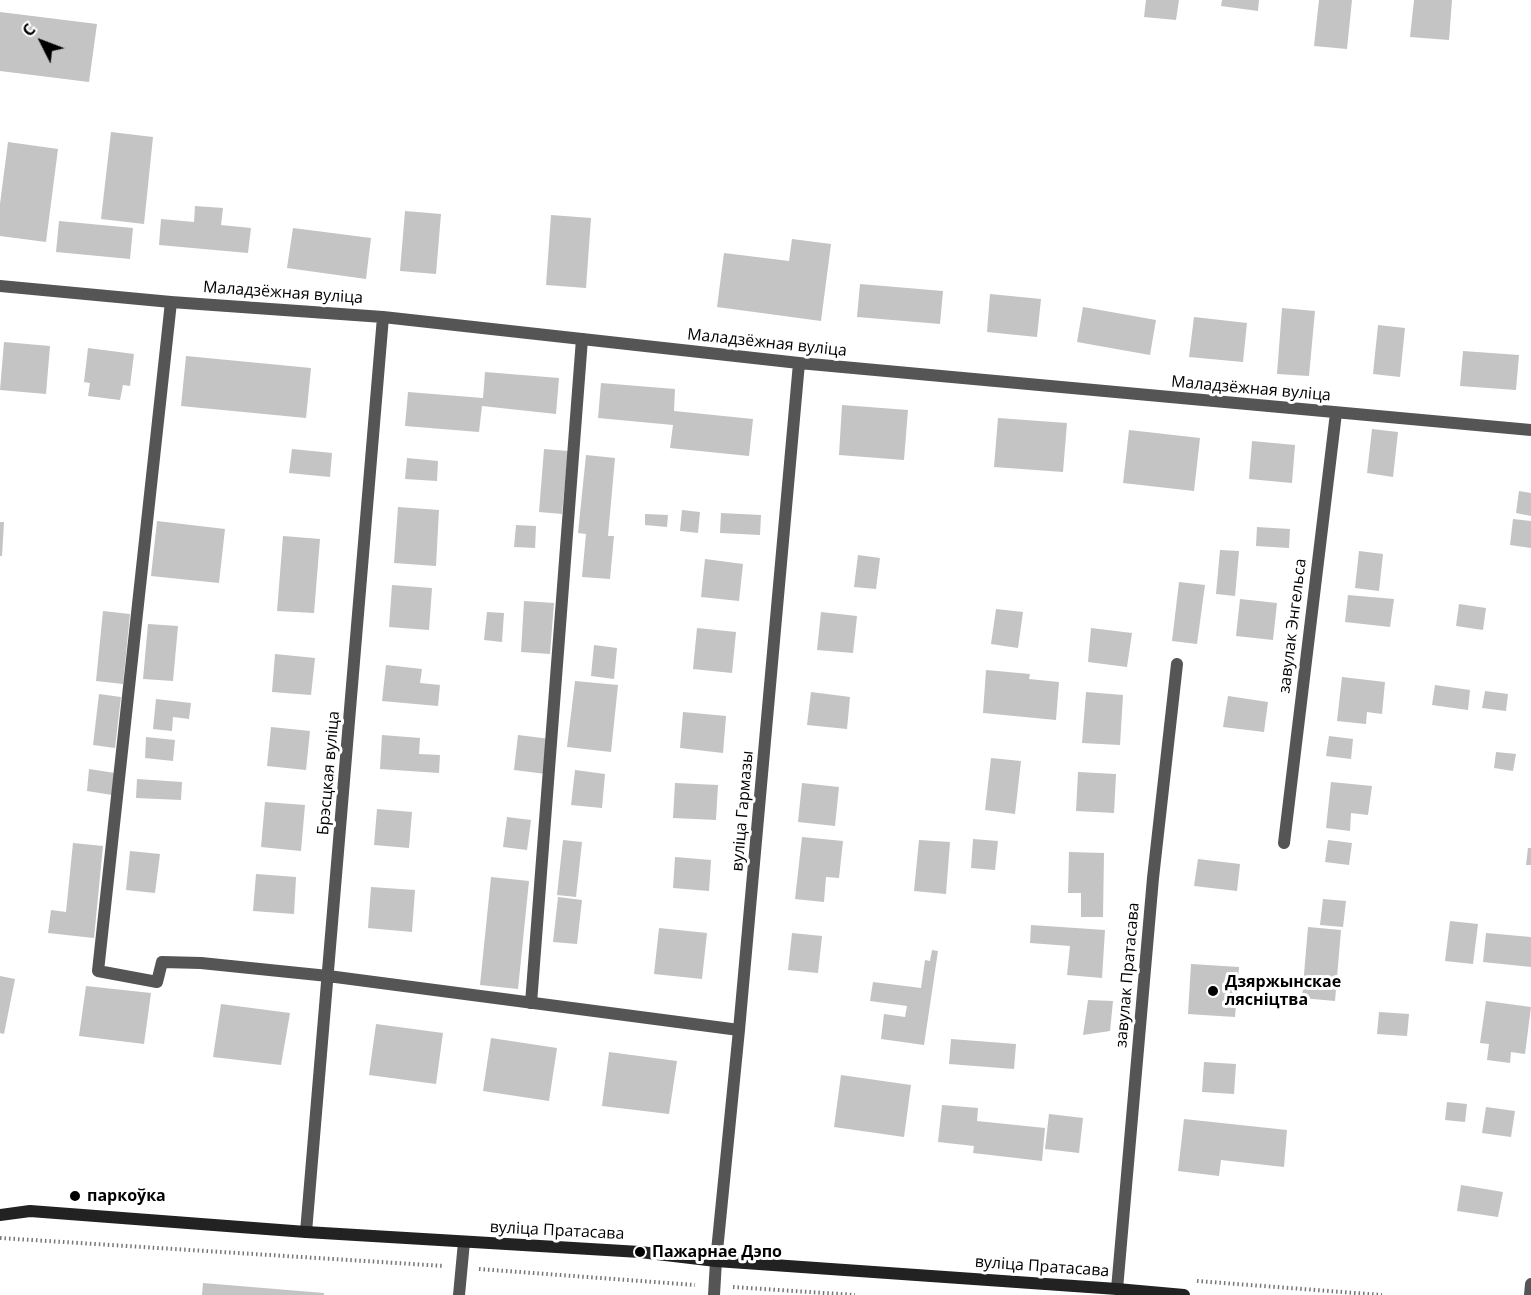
<!DOCTYPE html>
<meta charset="utf-8">
<style>
body{margin:0}
#map{position:relative;width:1531px;height:1295px;overflow:hidden;background:#fff;font-family:"Open Sans",sans-serif}
canvas{display:block}
.north{position:absolute;left:12px;top:12px;width:60px;height:60px;-webkit-text-stroke:4px #fff;paint-order:stroke;rotate:312deg;font-size:16px;font-weight:700;line-height:24px;text-align:center;color:#000}
.north::after{content:'';display:block;margin:auto;width:21px;height:27px;background:#000;clip-path:polygon(50% 0,100% 100%,50% 72%,0 100%)}
</style>
<div id="map">
<canvas width="1531" height="1295"></canvas>
<div class="north">С</div>
</div>
<script>
const g = document.querySelector('canvas').getContext('2d');
g.lineJoin = 'round';
function fillPath(path, color) {
  g.fillStyle = color;
  g.fill(path, 'evenodd');
}
function stroke(path, color, width, dash) {
  g.strokeStyle = color;
  g.lineWidth = width;
  g.lineCap = dash ? 'butt' : 'round';
  g.setLineDash(dash || []);
  g.stroke(path);
}
function label(font, color, halo, rows, align = 'center') {
  g.font = font + ' "Open Sans",sans-serif';
  g.lineWidth = 6;
  g.setLineDash([]);
  g.textBaseline = 'middle';
  g.strokeStyle = halo;
  g.fillStyle = color;
  for (const [text, x, y, turn = 0] of rows) {
    g.save();
    g.translate(x, y);
    g.rotate((+turn || 0) * Math.PI / 180);
    g.textAlign = isNaN(turn) ? turn : align;
    if (halo) g.strokeText(text, 0, 0);
    g.fillText(text, 0, 0);
    g.restore();
  }
}
fillPath(new Path2D(`
 M 1146,0 L 1179,0 L 1176,20 L 1144,17 Z
 M 1222,0 L 1259,0 L 1258,11 L 1221,6 Z
 M 1319,0 L 1352,0 L 1347,49 L 1314,46 Z
 M 1414,0 L 1452,0 L 1449,40 L 1410,37 Z
 M 0,12 L 97,24 L 89,82 L 0,71 Z
 M 111,132 L 153,137 L 144,224 L 101,219 Z
 M 8,142 L 58,149 L 46,242 L 0,236 L 0,204 Z
 M 195,206 L 223,208 L 221,225 L 251,228 L 248,253 L 159,245 L 161,219 L 194,222 Z
 M 405,211 L 441,214 L 436,274 L 400,271 Z
 M 551,215 L 591,218 L 586,288 L 546,285 Z
 M 59,221 L 133,228 L 130,259 L 56,252 Z
 M 293,228 L 371,238 L 366,279 L 287,268 Z
 M 792,239 L 831,244 L 821,321 L 717,307 L 724,253 L 789,261 Z
 M 860,284 L 943,291 L 940,324 L 857,317 Z
 M 990,294 L 1041,299 L 1037,337 L 987,332 Z
 M 1083,307 L 1156,320 L 1150,355 L 1077,342 Z
 M 1282,308 L 1315,311 L 1309,376 L 1277,374 Z
 M 1194,317 L 1247,323 L 1243,362 L 1189,357 Z
 M 1378,325 L 1405,328 L 1400,377 L 1373,374 Z
 M 4,342 L 50,346 L 46,394 L 0,390 Z
 M 88,348 L 134,354 L 130,386 L 123,385 L 120,400 L 88,396 L 90,383 L 84,382 Z
 M 1463,351 L 1519,355 L 1516,390 L 1460,386 Z
 M 186,356 L 311,368 L 306,418 L 181,406 Z
 M 485,372 L 559,378 L 556,414 L 482,406 L 479,432 L 405,426 L 408,392 L 483,398 Z
 M 601,383 L 675,389 L 674,411 L 753,419 L 749,456 L 670,448 L 673,425 L 598,418 Z
 M 842,405 L 908,410 L 904,460 L 839,455 Z
 M 998,418 L 1067,423 L 1063,472 L 994,467 Z
 M 1372,429 L 1398,432 L 1393,477 L 1367,473 Z
 M 1129,430 L 1200,438 L 1194,491 L 1123,483 Z
 M 1252,441 L 1295,445 L 1292,483 L 1249,479 Z
 M 292,449 L 332,453 L 330,477 L 289,473 Z
 M 544,449 L 568,451 L 562,514 L 539,512 Z
 M 586,455 L 615,458 L 608,536 L 614,536 L 610,579 L 582,577 L 586,534 L 578,533 Z
 M 407,458 L 438,461 L 437,481 L 405,479 Z
 M 1519,491 L 1531,493 L 1531,516 L 1516,513 Z
 M 398,507 L 439,510 L 436,566 L 394,563 Z
 M 682,510 L 700,512 L 698,533 L 680,531 Z
 M 721,513 L 761,515 L 760,535 L 720,533 Z
 M 645,514 L 668,515 L 667,527 L 645,525 Z
 M 1513,519 L 1531,521 L 1531,548 L 1510,545 Z
 M 157,521 L 225,529 L 219,583 L 151,576 Z
 M 0,522 L 4,522 L 2,556 L 0,556 Z
 M 516,525 L 536,526 L 535,548 L 514,547 Z
 M 1257,527 L 1290,529 L 1289,548 L 1256,546 Z
 M 283,536 L 320,539 L 314,613 L 277,611 Z
 M 1220,550 L 1239,551 L 1235,596 L 1216,594 Z
 M 1359,551 L 1383,554 L 1379,591 L 1355,588 Z
 M 858,555 L 880,558 L 876,589 L 854,587 Z
 M 705,559 L 743,564 L 739,601 L 701,597 Z
 M 1179,582 L 1205,585 L 1197,644 L 1172,641 Z
 M 392,585 L 432,588 L 429,630 L 389,627 Z
 M 1348,595 L 1394,599 L 1390,627 L 1345,622 Z
 M 1240,599 L 1277,603 L 1273,640 L 1236,636 Z
 M 524,601 L 554,603 L 550,654 L 521,652 Z
 M 1459,604 L 1486,608 L 1483,630 L 1456,626 Z
 M 996,609 L 1023,612 L 1018,648 L 991,644 Z
 M 103,611 L 130,614 L 123,684 L 96,681 Z
 M 487,612 L 504,613 L 502,642 L 484,640 Z
 M 821,612 L 857,616 L 853,653 L 817,650 Z
 M 148,624 L 178,626 L 173,681 L 143,679 Z
 M 697,628 L 736,632 L 732,673 L 693,669 Z
 M 1091,628 L 1132,633 L 1127,667 L 1088,662 Z
 M 594,645 L 617,648 L 614,679 L 591,676 Z
 M 275,654 L 315,658 L 311,695 L 272,692 Z
 M 386,665 L 422,669 L 420,683 L 440,685 L 438,706 L 382,701 Z
 M 986,670 L 1030,674 L 1029,679 L 1059,682 L 1056,720 L 983,713 Z
 M 1342,677 L 1385,682 L 1382,714 L 1367,712 L 1366,724 L 1337,721 Z
 M 575,681 L 618,685 L 611,752 L 567,747 Z
 M 1435,685 L 1470,690 L 1468,710 L 1432,705 Z
 M 1485,691 L 1508,694 L 1506,711 L 1482,708 Z
 M 811,692 L 850,697 L 847,729 L 807,725 Z
 M 1086,692 L 1123,695 L 1120,745 L 1082,743 Z
 M 99,694 L 121,697 L 115,748 L 93,745 Z
 M 1228,696 L 1268,702 L 1264,732 L 1223,727 Z
 M 156,699 L 191,703 L 189,719 L 173,717 L 172,731 L 153,729 Z
 M 683,712 L 726,716 L 723,753 L 680,748 Z
 M 271,727 L 310,731 L 306,770 L 267,766 Z
 M 382,735 L 420,738 L 419,754 L 440,755 L 439,773 L 380,769 Z
 M 518,735 L 550,739 L 546,774 L 514,770 Z
 M 1329,736 L 1353,739 L 1351,759 L 1326,756 Z
 M 146,737 L 175,740 L 173,761 L 145,758 Z
 M 1496,752 L 1516,754 L 1513,771 L 1494,768 Z
 M 991,758 L 1021,761 L 1015,814 L 985,810 Z
 M 89,769 L 115,773 L 112,795 L 87,791 Z
 M 575,770 L 605,774 L 602,808 L 571,805 Z
 M 1078,772 L 1116,774 L 1114,813 L 1076,811 Z
 M 137,779 L 182,782 L 181,800 L 136,798 Z
 M 1331,782 L 1372,786 L 1368,815 L 1351,813 L 1350,831 L 1326,828 Z
 M 675,783 L 718,785 L 716,820 L 673,818 Z
 M 802,783 L 839,787 L 835,826 L 798,822 Z
 M 265,802 L 305,805 L 301,851 L 261,847 Z
 M 377,809 L 412,812 L 409,848 L 374,845 Z
 M 507,817 L 531,820 L 527,850 L 503,847 Z
 M 802,837 L 843,841 L 839,878 L 826,877 L 824,902 L 795,899 Z
 M 973,839 L 998,841 L 995,870 L 971,868 Z
 M 563,840 L 582,842 L 576,897 L 557,895 Z
 M 919,840 L 950,842 L 946,894 L 914,891 Z
 M 1328,840 L 1352,843 L 1349,865 L 1325,862 Z
 M 73,843 L 103,846 L 94,938 L 48,933 L 51,910 L 66,912 Z
 M 1528,848 L 1531,848 L 1531,865 L 1526,865 Z
 M 130,851 L 160,854 L 155,893 L 126,890 Z
 M 1069,852 L 1104,853 L 1103,917 L 1081,917 L 1081,893 L 1068,893 Z
 M 675,857 L 711,860 L 709,891 L 673,888 Z
 M 1198,859 L 1240,864 L 1237,891 L 1194,886 Z
 M 256,874 L 296,877 L 294,914 L 253,911 Z
 M 491,877 L 529,881 L 518,989 L 480,985 Z
 M 371,887 L 415,890 L 412,932 L 368,928 Z
 M 558,897 L 582,900 L 577,944 L 553,942 Z
 M 1323,899 L 1346,901 L 1343,927 L 1320,925 Z
 M 1450,921 L 1478,924 L 1473,964 L 1445,961 Z
 M 1031,925 L 1105,930 L 1102,978 L 1067,975 L 1070,946 L 1030,943 Z
 M 1308,927 L 1341,930 L 1335,1001 L 1302,998 Z
 M 659,928 L 707,933 L 702,979 L 654,974 Z
 M 792,933 L 822,936 L 818,973 L 788,970 Z
 M 1486,933 L 1531,937 L 1531,967 L 1483,962 Z
 M 932,950 L 938,951 L 924,1045 L 881,1039 L 884,1014 L 905,1017 L 907,1006 L 870,1001 L 873,982 L 921,988 L 925,960 L 930,961 Z
 M 1191,964 L 1239,967 L 1235,1017 L 1188,1014 Z
 M 0,976 L 15,979 L 4,1034 L 0,1033 Z
 M 86,986 L 151,993 L 144,1044 L 79,1036 Z
 M 1088,1000 L 1113,1001 L 1110,1031 L 1083,1035 Z
 M 1486,1001 L 1531,1007 L 1525,1054 L 1511,1052 L 1510,1063 L 1487,1060 L 1489,1044 L 1480,1043 Z
 M 221,1004 L 290,1013 L 281,1065 L 213,1057 Z
 M 1379,1012 L 1409,1014 L 1407,1036 L 1377,1034 Z
 M 376,1024 L 443,1033 L 436,1084 L 369,1075 Z
 M 491,1038 L 557,1048 L 549,1101 L 483,1091 Z
 M 951,1039 L 1016,1044 L 1014,1069 L 949,1064 Z
 M 609,1052 L 677,1061 L 669,1114 L 602,1106 Z
 M 1204,1062 L 1236,1064 L 1234,1094 L 1202,1092 Z
 M 841,1075 L 911,1085 L 904,1137 L 834,1127 Z
 M 1447,1102 L 1467,1104 L 1465,1122 L 1445,1120 Z
 M 942,1105 L 978,1108 L 977,1121 L 1045,1128 L 1042,1161 L 973,1153 L 974,1146 L 938,1142 Z
 M 1486,1107 L 1515,1111 L 1511,1137 L 1482,1133 Z
 M 1049,1114 L 1083,1118 L 1079,1153 L 1045,1149 Z
 M 1184,1119 L 1287,1130 L 1284,1167 L 1221,1160 L 1219,1176 L 1178,1171 Z
 M 1461,1185 L 1503,1192 L 1498,1217 L 1457,1211 Z
 M 203,1283 L 324,1293 L 324,1295 L 202,1295 Z`), '#c4c4c4');
stroke(new Path2D(`
 M 0,1238 L 444,1266
 M 479,1269 L 695,1285
 M 1197,1281 L 1382,1295
 M 733,1287 L 855,1295`), '#777', 4, [1.5, 3]);
stroke(new Path2D(`
 M 171,302 L 98,971 L 157,982 L 162,962 L 201,963 L 328,976
 M 531,1003 L 582,339
 M 459,1295 L 464,1242
 M 714,1295 L 716,1261`), '#555', 12);
stroke(new Path2D(`
 M 0,286 L 171,302 L 383,317 L 799,363 L 1531,430
 M 1284,843 L 1336,413
 M 328,976 L 739,1030
 M 306,1232 L 383,317
 M 716,1261 L 739,1030 L 799,363
 M 1117,1289 L 1153,878 L 1177,664
 M 1530,1295 L 1531,1284`), '#555', 12);
stroke(new Path2D(`
 M 0,1215 L 30,1211 L 306,1232 L 640,1252 L 716,1261 L 1117,1289 L 1184,1295`), '#222', 12);
for (const [x, y, r, color] of [
 [1213,991,6,"#000"],
 [75,1196,6,"#000"],
 [640,1252,6,"#000"]
]) {
  const dot = new Path2D();
  dot.arc(x, y, r, 0, 2 * Math.PI);
  g.fillStyle = color;
  g.fill(dot);
  stroke(dot, '#fff', 2);
}
label('16px', '#000', '#fff', [
 ["Маладзёжная вуліца",283,293,4],
 ["Маладзёжная вуліца",767,343,6],
 ["Маладзёжная вуліца",1251,389,5],
 ["завулак Энгельса",1293,626,-83],
 ["Брэсцкая вуліца",329,773,-85],
 ["вуліца Гармазы",743,811,-85],
 ["завулак Пратасава",1128,975,-85],
 ["вуліца Пратасава",557,1231,3],
 ["вуліца Пратасава",1042,1267,4]
]);
label('bold 16px', '#000', '#fff', [
 ["Дзяржынскае",1225,982],
 ["лясніцтва",1225,1000],
 ["паркоўка",87,1196],
 ["Пажарнае Дэпо",652,1252]
], 'left');
</script>
